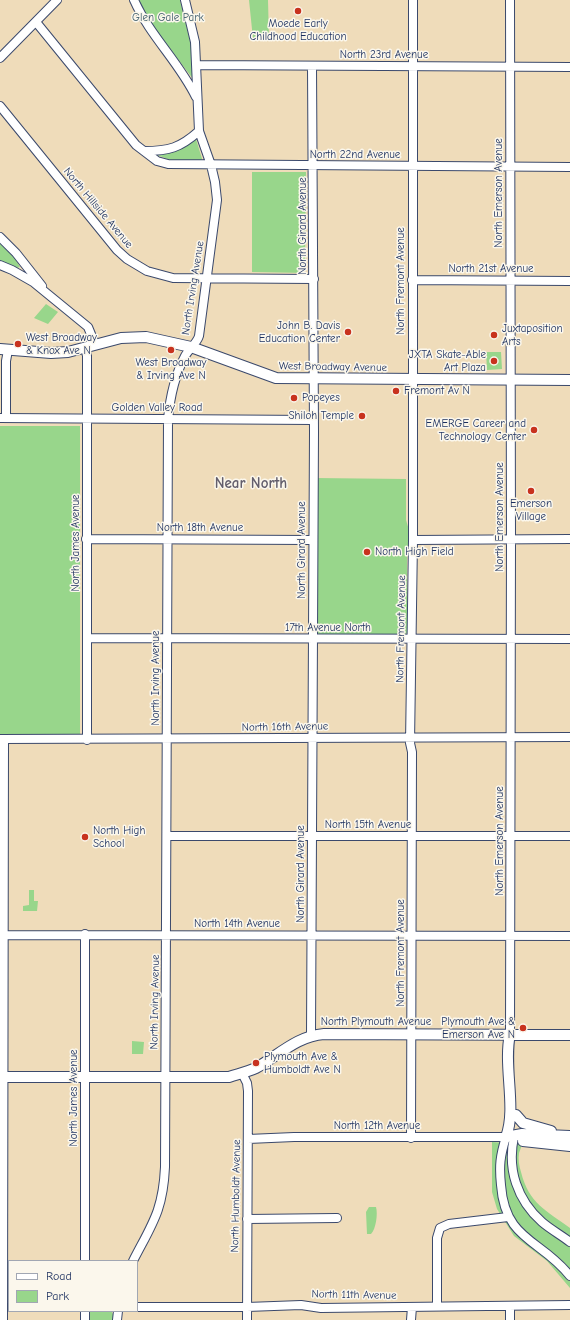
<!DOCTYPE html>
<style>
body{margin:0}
#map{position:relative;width:570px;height:1320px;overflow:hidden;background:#efdcba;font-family:"Comic Neue",sans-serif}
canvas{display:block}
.legend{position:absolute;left:8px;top:1260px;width:130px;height:52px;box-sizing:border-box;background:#fbf7ec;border:1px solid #a1a7b3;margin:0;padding:5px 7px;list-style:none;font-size:12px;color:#1b2f5e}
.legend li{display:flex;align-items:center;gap:8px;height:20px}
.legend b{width:20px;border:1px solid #a1a7b3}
</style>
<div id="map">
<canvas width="570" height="1320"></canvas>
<ul class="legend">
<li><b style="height:5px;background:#fff"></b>Road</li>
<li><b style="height:11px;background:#98d68b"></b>Park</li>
</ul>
</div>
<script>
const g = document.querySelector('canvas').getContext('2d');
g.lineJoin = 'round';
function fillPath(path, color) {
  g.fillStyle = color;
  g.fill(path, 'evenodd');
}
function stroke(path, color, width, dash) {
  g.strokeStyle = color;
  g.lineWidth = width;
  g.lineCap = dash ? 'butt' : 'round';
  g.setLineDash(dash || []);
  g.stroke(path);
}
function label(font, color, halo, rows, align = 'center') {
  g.font = font + ' "Comic Neue",sans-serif';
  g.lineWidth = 3;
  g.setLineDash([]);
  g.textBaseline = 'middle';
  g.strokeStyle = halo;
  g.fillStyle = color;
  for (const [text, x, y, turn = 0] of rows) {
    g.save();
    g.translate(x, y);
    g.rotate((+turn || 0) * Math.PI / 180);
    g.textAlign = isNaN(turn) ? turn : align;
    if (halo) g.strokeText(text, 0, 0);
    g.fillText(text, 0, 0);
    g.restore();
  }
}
fillPath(new Path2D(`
 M 138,0 L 180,0 L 193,53 L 193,79 L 152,25 Z
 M 249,0 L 268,0 L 269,39 L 253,39 Z
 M 196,139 L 203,162 L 173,161 L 157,155 L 177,150 Z
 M 252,172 L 306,172 L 305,273 L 252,272 Z
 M 0,242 L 13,255 L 20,267 L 17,268 L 0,261 Z
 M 46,304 L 58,312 L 48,324 L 34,318 Z
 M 486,352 L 501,352 L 502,369 L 487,370 Z
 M 0,426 L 80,426 L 80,734 L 0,734 Z
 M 315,478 L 406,479 L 406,520 L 409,530 L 409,546 L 407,556 L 407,619 L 409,627 L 407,633 L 403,635 L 319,634 L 316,632 Z
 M 29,890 L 34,890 L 34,901 L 38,901 L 37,911 L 23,911 L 23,906 L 29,905 Z
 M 132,1041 L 144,1042 L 143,1054 L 132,1054 Z
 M 492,1142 L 522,1144 C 521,1148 520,1150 519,1153 C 518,1159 519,1166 521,1172 C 529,1204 546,1210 570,1228 L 570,1288 L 547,1261 L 514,1236 L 497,1209 L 492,1192 Z
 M 369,1207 L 376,1207 C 378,1214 376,1229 371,1234 L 367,1234 L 366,1212 Z
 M 90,1311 L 111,1311 L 113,1314 L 113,1320 L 88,1320 Z`), '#98d68b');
const minor = new Path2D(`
 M 134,0 C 150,36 179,62 196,97
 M 510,0 L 511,539 L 510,1034
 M 36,22 L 136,145 L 157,161 L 168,164 L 570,167
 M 0,58 L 57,0
 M 197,65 L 570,67
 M 0,106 L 117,250 L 127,259 L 147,271 L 173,278 L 314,279
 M 144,151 C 169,151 180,148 199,131
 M 0,237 L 16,253 L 42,286
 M 0,265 L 12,270 L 33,282 L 88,327 L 95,344
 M 412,280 L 570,281
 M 85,347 L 87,356 L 87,740
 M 0,418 L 314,420
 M 6,418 L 6,361 L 8,350
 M 86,539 L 313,540
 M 413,540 L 570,539
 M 87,638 L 570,639
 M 0,739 L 570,737
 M 167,836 L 570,836
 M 85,934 L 85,1261
 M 0,935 L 570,936
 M 311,1035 L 314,432 L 312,66
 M 242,1073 L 247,1083 L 248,1091 L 247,1320
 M 514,1137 C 507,1169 517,1200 542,1222 C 550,1229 561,1235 570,1242
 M 411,1138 L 412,752 L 410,743 L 413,540 L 413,0
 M 248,1139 L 294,1137 L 506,1137 C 500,1156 499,1166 501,1185 C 505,1241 541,1239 570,1276
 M 247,1219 L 337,1218
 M 133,1261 C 152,1224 163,1211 165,1167 L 168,419 C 170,397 175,375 185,356 C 189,349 197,343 199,336 L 217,200 L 215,182 L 211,165 L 199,131 L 195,42 L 185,0
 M 437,1306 L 437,1238 L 440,1228 L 449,1224 L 508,1217
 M 137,1307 L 247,1307 L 301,1305 L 321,1308 L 570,1305
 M 85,1311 L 85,1320
 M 3,1320 L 4,739
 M 117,1320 L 118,1311
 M 411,1320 L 412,1307
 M 510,1320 L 510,1306`);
const major = new Path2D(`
 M 0,349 L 51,353 L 68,352 L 121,338 L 146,337 L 191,347 L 276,378 L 570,380
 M 510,1034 C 503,1067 517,1108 506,1137 L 522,1134 L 570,1136
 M 0,1077 L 229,1077 C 238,1074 247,1072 256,1068 C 279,1055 297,1036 324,1034 L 570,1035
 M 516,1115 L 523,1123 L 551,1131
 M 523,1141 L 570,1146`);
stroke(minor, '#3b496c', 10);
stroke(major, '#3b496c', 12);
stroke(minor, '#fff', 8);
stroke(major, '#fff', 10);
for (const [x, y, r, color] of [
 [298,11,4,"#c8321e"],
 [348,332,4,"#c8321e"],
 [494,335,4,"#c8321e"],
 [18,344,4,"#c8321e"],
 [171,350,4,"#c8321e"],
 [494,361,4,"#c8321e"],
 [396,391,4,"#c8321e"],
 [294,398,4,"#c8321e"],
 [362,416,4,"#c8321e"],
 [534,430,4,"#c8321e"],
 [531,491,4,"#c8321e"],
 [367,552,4,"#c8321e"],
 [85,837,4,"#c8321e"],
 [523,1028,4,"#c8321e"],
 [256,1063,4,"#c8321e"]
]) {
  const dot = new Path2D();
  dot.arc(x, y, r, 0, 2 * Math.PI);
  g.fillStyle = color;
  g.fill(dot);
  stroke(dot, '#fbf7ec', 1.5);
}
label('11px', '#3a5969', '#fbf7ec', [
 ["Glen Gale Park",168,18]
]);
label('11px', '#1b2f5e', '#fbf7ec', [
 ["Moede Early",298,24,"center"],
 ["Childhood Education",298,37,"center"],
 ["John B. Davis",340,326,"right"],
 ["Education Center",340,339,"right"],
 ["Juxtaposition",502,329],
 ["Arts",502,342],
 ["West Broadway",26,338],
 ["& Knox Ave N",26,351],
 ["JXTA Skate-Able",486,355,"right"],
 ["Art Plaza",486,368,"right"],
 ["West Broadway",171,363,"center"],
 ["& Irving Ave N",171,376,"center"],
 ["Fremont Av N",404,391],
 ["Popeyes",302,398],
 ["Shiloh Temple",354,416,"right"],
 ["EMERGE Career and",526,424,"right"],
 ["Technology Center",526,437,"right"],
 ["Emerson",531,504,"center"],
 ["Village",531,517,"center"],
 ["North High Field",375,552],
 ["North High",93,831],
 ["School",93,844],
 ["Plymouth Ave &",515,1022,"right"],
 ["Emerson Ave N",515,1035,"right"],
 ["Plymouth Ave &",264,1057],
 ["Humboldt Ave N",264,1070]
], 'left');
label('11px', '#1b2f5e', '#fbf7ec', [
 ["North 23rd Avenue",384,55],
 ["North 22nd Avenue",355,155],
 ["North Emerson Avenue",499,193,-90],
 ["North Hillside Avenue",98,208,50],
 ["North Girard Avenue",303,226,-90],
 ["North 21st Avenue",491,269],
 ["North Fremont Avenue",401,281,-90],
 ["North Irving Avenue",193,288,-81],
 ["West Broadway Avenue",333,367,1],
 ["Golden Valley Road",157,408],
 ["North Emerson Avenue",500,517,-90],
 ["North 18th Avenue",200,528],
 ["North James Avenue",76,543,-90],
 ["North Girard Avenue",302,550,-90],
 ["17th Avenue North",328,628],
 ["North Fremont Avenue",401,629,-89],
 ["North Irving Avenue",156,678,-90],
 ["North 16th Avenue",285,727,-1],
 ["North 15th Avenue",368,825],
 ["North Emerson Avenue",500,841,-90],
 ["North Girard Avenue",301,874,-90],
 ["North 14th Avenue",237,924],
 ["North Fremont Avenue",401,953,-90],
 ["North Irving Avenue",155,1002,-89],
 ["North Plymouth Avenue",376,1022],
 ["North James Avenue",74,1098,-90],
 ["North 12th Avenue",377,1126],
 ["North Humboldt Avenue",236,1196,-89],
 ["North 11th Avenue",354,1295,1]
]);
label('bold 15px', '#635e6c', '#fbf7ec', [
 ["Near North",251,484]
]);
</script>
